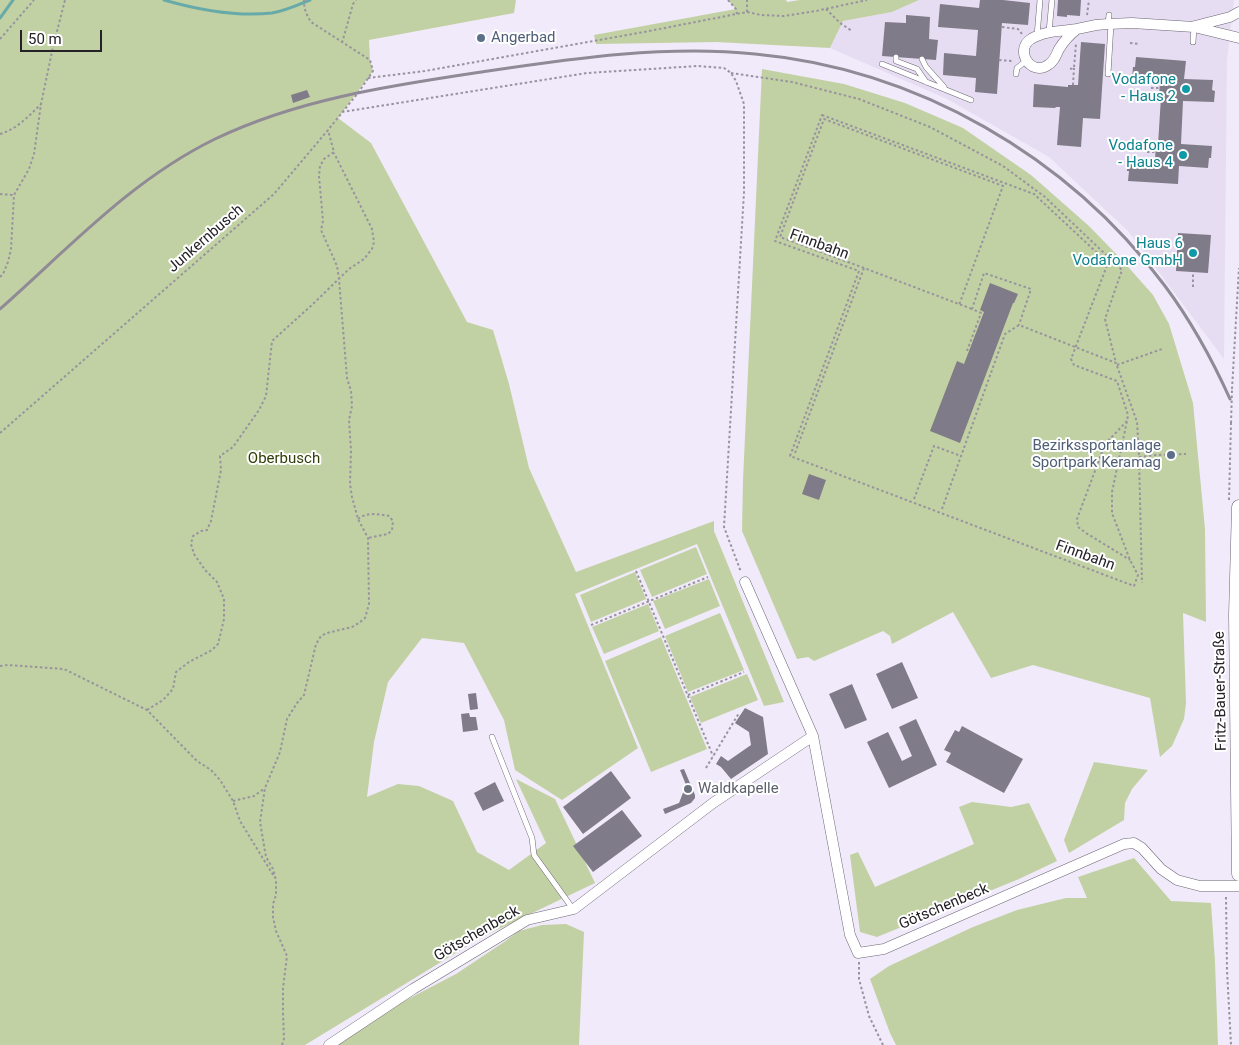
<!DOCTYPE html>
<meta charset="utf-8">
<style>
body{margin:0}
#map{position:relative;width:1239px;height:1045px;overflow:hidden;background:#f1eafa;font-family:Roboto,sans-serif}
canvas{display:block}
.scale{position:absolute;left:20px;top:30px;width:82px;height:22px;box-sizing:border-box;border:2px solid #242127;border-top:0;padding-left:6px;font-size:15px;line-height:18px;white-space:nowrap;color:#242127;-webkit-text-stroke:4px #fff;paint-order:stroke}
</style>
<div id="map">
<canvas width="1239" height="1045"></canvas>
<div class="scale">50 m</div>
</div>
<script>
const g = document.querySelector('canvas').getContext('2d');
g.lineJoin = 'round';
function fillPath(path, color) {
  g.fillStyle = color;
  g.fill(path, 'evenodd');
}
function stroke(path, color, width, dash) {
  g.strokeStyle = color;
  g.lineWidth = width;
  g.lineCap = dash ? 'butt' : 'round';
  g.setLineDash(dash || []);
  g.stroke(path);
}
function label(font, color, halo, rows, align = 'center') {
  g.font = font + ' Roboto,sans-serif';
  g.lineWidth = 4;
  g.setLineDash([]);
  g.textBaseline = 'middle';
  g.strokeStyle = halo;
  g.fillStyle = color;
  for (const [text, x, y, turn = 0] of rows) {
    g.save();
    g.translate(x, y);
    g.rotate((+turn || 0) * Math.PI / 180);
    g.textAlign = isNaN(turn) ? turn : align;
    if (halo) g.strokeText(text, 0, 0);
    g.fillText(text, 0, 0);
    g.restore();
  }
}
fillPath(new Path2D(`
 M 919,0 L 1234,0 L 1227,60 L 1224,359 L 1128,231 L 1049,157 L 947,99 L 830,48 L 843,21 L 892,12 Z`), '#e6ddf3');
fillPath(new Path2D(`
 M 0,0 L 516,0 L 514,13 L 369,40 L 370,60 L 373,71 L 338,118 L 371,143 L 467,322 L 493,330 L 509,384 L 529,468 L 576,572 L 714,521 L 714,531 L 784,702 L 764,706 L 697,544 L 575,594 L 638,748 L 562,800 L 515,770 L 504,720 L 464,643 L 422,638 L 388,682 L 374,742 L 367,797 L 398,784 L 419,786 L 453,801 L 477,852 L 509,870 L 546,843 L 516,779 L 555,799 L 595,883 L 482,937 L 305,1045 L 0,1045 Z
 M 728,0 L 786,0 L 787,2 L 800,0 L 919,0 L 892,12 L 843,21 L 830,48 L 716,42 L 596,44 L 594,35 L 736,9 Z
 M 762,69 L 844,84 L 905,103 L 963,128 L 1031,175 L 1089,226 L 1122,260 L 1153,295 L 1169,324 L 1193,403 L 1205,529 L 1206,622 L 1183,613 L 1186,703 L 1184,719 L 1172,746 L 1160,757 L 1150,698 L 1033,665 L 991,678 L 953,612 L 892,644 L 890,636 L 883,631 L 814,661 L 808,657 L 797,659 L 742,531 L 743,480 Z
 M 696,547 L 707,574 L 652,597 L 640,570 Z
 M 635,572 L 646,599 L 591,622 L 580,595 Z
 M 709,579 L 720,606 L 665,629 L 653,601 Z
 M 648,604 L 659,631 L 604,654 L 592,627 Z
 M 720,613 L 744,670 L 688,692 L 665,636 Z
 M 661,637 L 707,749 L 651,772 L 605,661 Z
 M 747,674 L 758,700 L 701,723 L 690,697 Z
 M 1094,762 L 1148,770 L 1132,789 L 1125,803 L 1124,820 L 1069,853 L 1064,840 Z
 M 972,802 L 1011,807 L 1029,803 L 1057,861 L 1019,879 L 877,937 L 860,932 L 850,855 L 858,852 L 875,887 L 974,844 L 959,807 Z
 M 1134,858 L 1171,901 L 1211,903 L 1215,962 L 1218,1045 L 896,1045 L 890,1033 L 870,979 L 889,966 L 973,927 L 1017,910 L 1066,898 L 1087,898 L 1078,877 Z
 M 566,924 L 584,932 L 579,1045 L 335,1045 L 389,1009 L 456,974 L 504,942 L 519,931 L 542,925 Z`), '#c1d1a3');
stroke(new Path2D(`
 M 164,0 C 199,10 236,17 272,13 C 285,11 298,5 310,0
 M 0,18 L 13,0`), '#67aaa9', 3);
fillPath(new Path2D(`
 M 980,0 L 1003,0 L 1030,3 L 1028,25 L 1002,23 L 997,94 L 975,92 L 976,78 L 943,75 L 944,53 L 976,56 L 978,30 L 938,27 L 940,4 L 979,8 Z
 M 1058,0 L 1081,0 L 1080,16 L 1067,15 L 1067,17 L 1057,16 Z
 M 906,15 L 930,17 L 929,39 L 938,40 L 936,60 L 882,56 L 885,22 L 906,23 Z
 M 1081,42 L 1105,44 L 1100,119 L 1083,118 L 1081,147 L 1057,145 L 1060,107 L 1056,107 L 1055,108 L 1033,107 L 1034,84 L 1068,87 L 1068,85 L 1078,85 Z
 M 1136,57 L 1186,61 L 1184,79 L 1213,80 L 1212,90 L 1215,91 L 1214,102 L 1183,101 L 1181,144 L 1212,146 L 1211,158 L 1209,158 L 1208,168 L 1179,166 L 1178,184 L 1128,181 L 1129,171 L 1127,171 L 1127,159 L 1155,160 L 1156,144 L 1158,145 L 1161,97 L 1159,97 L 1160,81 L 1132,79 L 1133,67 L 1135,67 Z
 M 307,90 L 310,97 L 293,103 L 291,95 Z
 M 1178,233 L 1211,235 L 1208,273 L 1176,271 Z
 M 990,283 L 1018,294 L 1014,303 L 1013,303 L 960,443 L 930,431 L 957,361 L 964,364 L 984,312 L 980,310 Z
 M 809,474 L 826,480 L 819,500 L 802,494 Z
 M 902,662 L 918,698 L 892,709 L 876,674 Z
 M 852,684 L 867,720 L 845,729 L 829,694 Z
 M 476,693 L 478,709 L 470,710 L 468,694 Z
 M 745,708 L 763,717 L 768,754 L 731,779 L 721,767 L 716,764 L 721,756 L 728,761 L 751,745 L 749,732 L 735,723 Z
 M 469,713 L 470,717 L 476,717 L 478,730 L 463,732 L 461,714 Z
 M 916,719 L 937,765 L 889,788 L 867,742 L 888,732 L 902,761 L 912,756 L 899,727 Z
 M 962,726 L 1023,759 L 1004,793 L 946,762 L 951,753 L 944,750 L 955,730 L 959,732 Z
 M 684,769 L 695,795 L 695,798 L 691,803 L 665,814 L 663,809 L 679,803 L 686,785 L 680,770 Z
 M 611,771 L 631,798 L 583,834 L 563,807 Z
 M 495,782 L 504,801 L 483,811 L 474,793 Z
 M 622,810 L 642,836 L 593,872 L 573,846 Z`), '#807b88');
const lane = new Path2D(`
 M 1108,24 L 1109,15
 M 1049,32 L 1052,0
 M 1037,36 L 1040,0
 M 1193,42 L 1194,27
 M 896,57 L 896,61 L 917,69 L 926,82
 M 922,59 L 926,67 L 944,87
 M 882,64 L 971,100
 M 1016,74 L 1017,68 L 1026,61
 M 1108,74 L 1111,24
 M 492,737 L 532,838 L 534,855 L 573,909`);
const street = new Path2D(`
 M 1195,26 L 1230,17 L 1239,12
 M 1077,29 L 1096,25 L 1108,24 L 1132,23 L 1194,27 L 1239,38
 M 1077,29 C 1069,35 1064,41 1059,49 C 1056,55 1054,62 1048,65 C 1031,77 1014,50 1031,39 C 1044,31 1062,31 1077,29 Z
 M 745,582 L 813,736 L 850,935 L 858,953 L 884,949 L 1124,844 L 1134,843 L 1142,848 L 1161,869 L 1177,880 L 1200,886 L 1239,886
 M 329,1045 L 413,989 L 527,920 L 574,909 L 713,803 L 813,736`);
const secondary = new Path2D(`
 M 1239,507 L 1236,615 L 1239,874`);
stroke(lane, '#6b6572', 6);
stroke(street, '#6b6572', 11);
stroke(secondary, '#6b6572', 15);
stroke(new Path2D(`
 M 728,0 L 736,9 L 737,14
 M 826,9 L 840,23 L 852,31
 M 747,12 L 747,0
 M 1087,15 L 1089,0
 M 1002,27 L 1018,29 L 1022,34
 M 0,39 L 34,0
 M 342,43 L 353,4 L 356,0
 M 1130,43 L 1139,44
 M 999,60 L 1012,61
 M 1070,69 L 1074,68 L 1076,44
 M 731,73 L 792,82 L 859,99 L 930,127 L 1003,166 L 1045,197 L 1122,270 L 1105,319 L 1116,363
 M 368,78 L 425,71 L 644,32 L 747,12 L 761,15 L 784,16 L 816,11 L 867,0
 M 1073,85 L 1074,68
 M 1151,88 L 1159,88
 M 342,112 L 587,73 L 698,66 L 724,68 L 731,73 L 736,81 L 744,104 L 744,192 L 724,527 L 741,572
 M 822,115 L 1034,194 L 1108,263 L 1071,359 L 1074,365 L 1117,381 L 1128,415 L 1127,421 L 1112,492 L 1112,513 L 1130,560 L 1138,575 L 1134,586 L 790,456 L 859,271 L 775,241 Z
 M 0,134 C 17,129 29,116 41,104
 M 1147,152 L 1155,152
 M 0,194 L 13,195
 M 864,268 L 780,237 L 824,119 L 1003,186 L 959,305
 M 0,277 L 3,274 L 8,262 L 11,249 L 14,195 L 29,169 L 34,154 L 41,104 L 53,47 L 65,0
 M 1193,287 L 1193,272
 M 967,351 L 981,313 L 972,309 L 984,273 L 1031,289 L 1019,325
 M 1117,365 L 1162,349
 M 1232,389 L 1239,268
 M 1127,421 L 1105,444 L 1077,519 L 1078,527 L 1086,533 L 1130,560
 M 0,433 L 274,194 L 328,130 L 358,93 L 373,71 L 370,60 L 311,22 C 306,14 304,9 304,0
 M 795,453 L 864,268 L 972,309
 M 1139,457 L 1156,455 L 1186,454
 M 914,499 L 934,446 L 961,456
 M 1229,500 L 1231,423
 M 942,509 L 1005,334 L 1019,325 L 1116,363 L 1137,422 L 1139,457 L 1142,583
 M 358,519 C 366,512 379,514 389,516 L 393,521 L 392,530 L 388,534 L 368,538
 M 636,571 L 713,756
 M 591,625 L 708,577
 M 0,666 L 8,665 L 64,669 L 147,710 L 197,761 L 211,770 L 220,780 L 233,801 L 240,821 L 275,878
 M 688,695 L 744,672
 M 147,710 L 163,700 L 173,689 L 176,672 L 189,662 L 212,650 L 218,644 L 220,636 L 224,619 L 224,599 L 217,582 L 205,570 L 194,554 L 191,544 L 193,536 L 201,531 L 207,530 L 211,521 L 221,470 L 220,456 L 233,447 L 259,410 L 266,396 L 272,341 L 313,304 L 349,269 L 364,259 L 372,249 L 374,242 L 372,229 L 334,153
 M 706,768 L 739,713
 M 233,801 L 254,796 L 265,788
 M 1226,897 L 1227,970 L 1231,1045
 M 859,962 L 859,979 L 869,1016 L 883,1045
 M 282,1045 L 284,1039 L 283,1013 L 283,988 L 287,956 L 276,931 L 273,917 L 273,904 L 276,895 L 276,880 L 273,869 L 266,857 L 260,822 L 265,788 L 280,752 L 287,719 L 297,703 L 304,695 L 316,644 L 321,636 L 327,633 L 352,627 L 359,623 L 365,618 L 369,604 L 368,538 L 358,519 L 352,497 L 350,484 L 351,450 L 349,420 L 352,406 L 351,391 L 347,378 L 339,279 L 337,266 L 321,230 L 323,221 L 319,176 L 320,166 L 324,159 L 334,152 L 328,130`), '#98939f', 2, [2.5, 2.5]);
stroke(lane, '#fff', 5);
stroke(street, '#fff', 10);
stroke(secondary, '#fff', 14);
stroke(new Path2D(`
 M 0,309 C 69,248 131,180 215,139 C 300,98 395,85 488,71 C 576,58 666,45 755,54 C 917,69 1068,156 1165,286 C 1191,321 1212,359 1230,399`), '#908a96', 3);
stroke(new Path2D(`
 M 1231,423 L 1232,389`), '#98939f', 2, [2.5, 2.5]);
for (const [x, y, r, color] of [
 [481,38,5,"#5c6f8a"],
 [1186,89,5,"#0f9aa8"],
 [1183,155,5,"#0f9aa8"],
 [1193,253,5,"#0f9aa8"],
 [1171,455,5,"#5c6f8a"],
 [688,789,5,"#6b7280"]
]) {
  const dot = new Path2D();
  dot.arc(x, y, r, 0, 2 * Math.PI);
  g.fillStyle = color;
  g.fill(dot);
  stroke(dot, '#fff', 2);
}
label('15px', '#4e5e75', '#fff', [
 ["Angerbad",491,38],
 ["Bezirkssportanlage",1161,446,"right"],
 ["Sportpark Keramag",1161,463,"right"]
], 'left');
label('15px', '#0d838f', '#fff', [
 ["Vodafone",1176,80],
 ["- Haus 2",1176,97],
 ["Vodafone",1173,146],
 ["- Haus 4",1173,163],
 ["Haus 6",1183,244],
 ["Vodafone GmbH",1183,261]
], 'right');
label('15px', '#242127', '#fff', [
 ["Junkernbusch",206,239,-41],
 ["Finnbahn",819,245,20],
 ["Finnbahn",1085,556,20],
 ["Fritz-Bauer-Straße",1221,691,-91],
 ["Götschenbeck",944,907,-23],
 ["Götschenbeck",477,934,-30]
]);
label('15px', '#303d05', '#fff', [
 ["Oberbusch",284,459]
]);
label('15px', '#5b616d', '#fff', [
 ["Waldkapelle",698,789]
], 'left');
</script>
